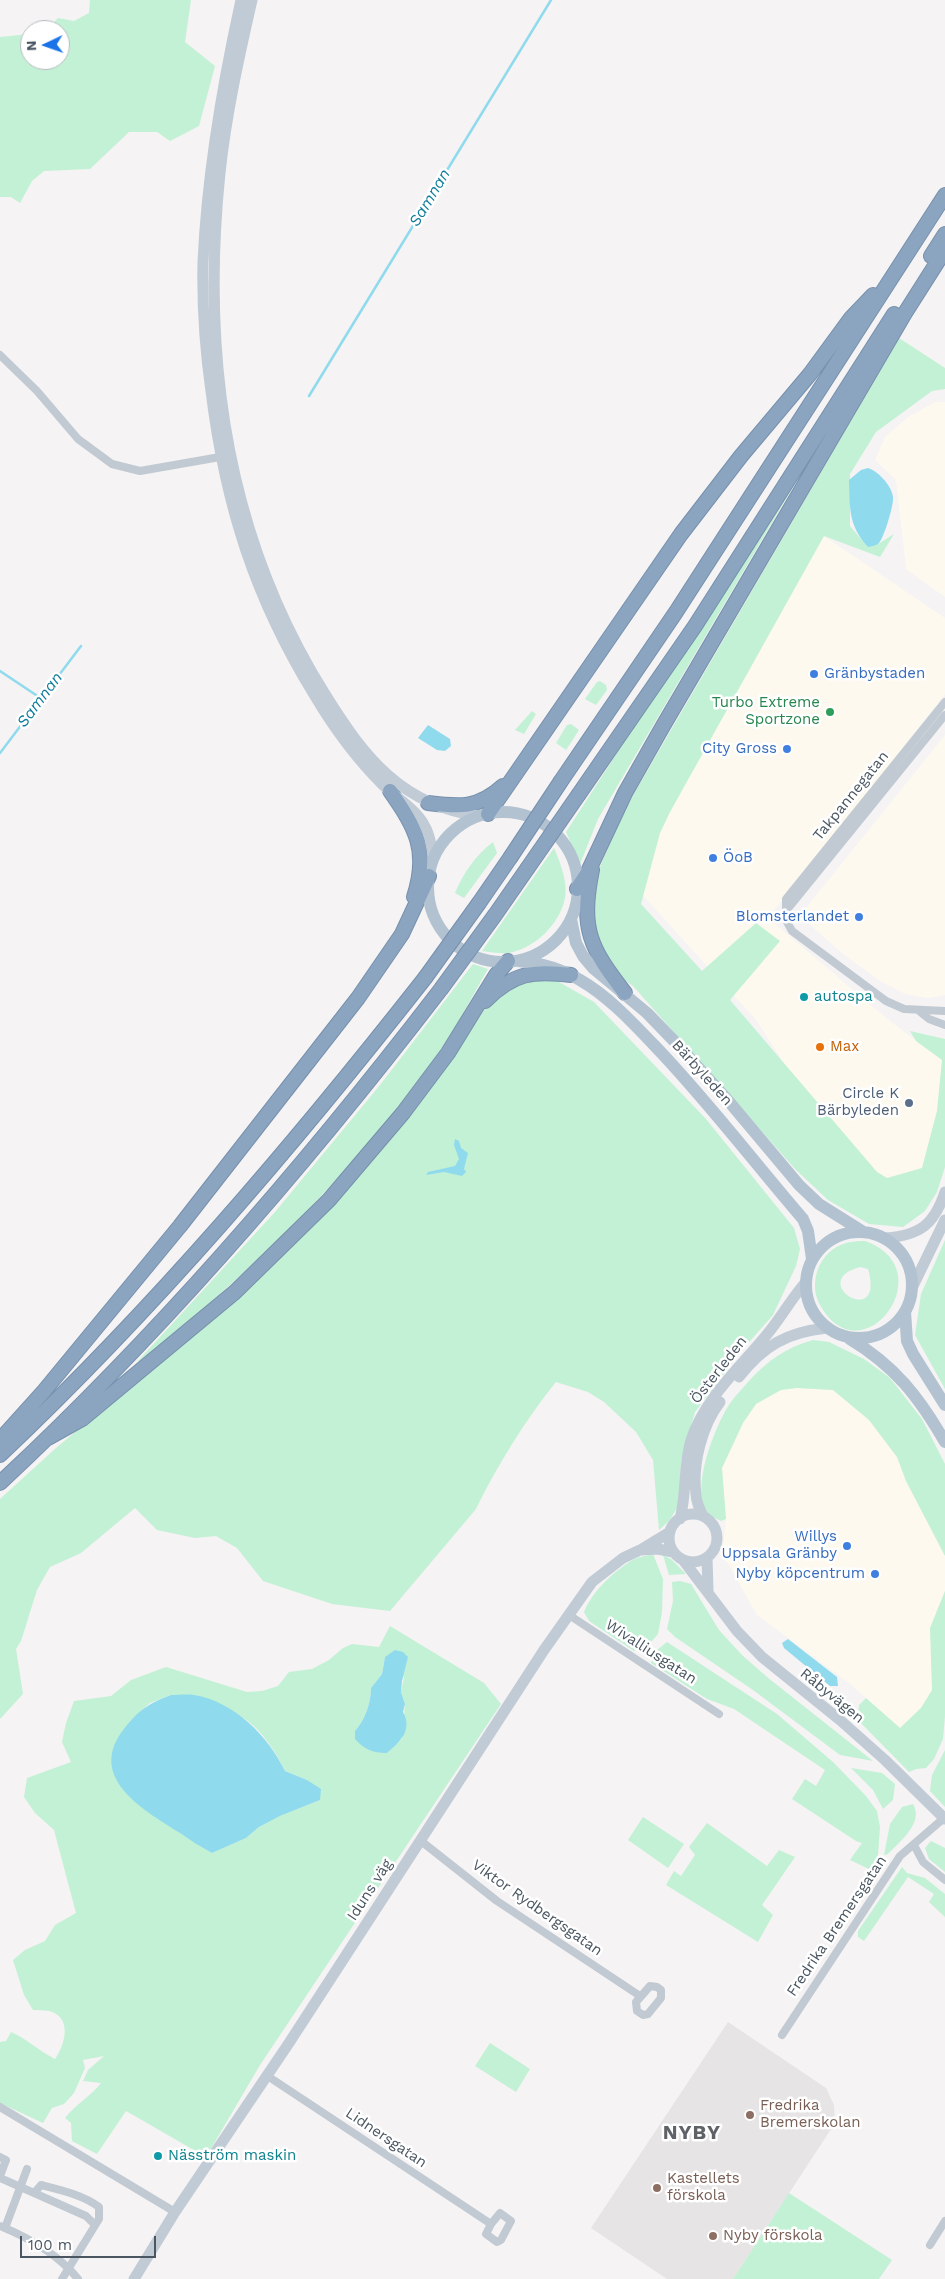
<!DOCTYPE html>
<meta charset="utf-8">
<style>
body{margin:0}
#map{position:relative;width:945px;height:2279px;overflow:hidden;background:#f5f3f3;font-family:"Work Sans",sans-serif}
canvas{display:block}
.north{position:absolute;left:20px;top:20px;width:50px;height:50px;box-sizing:border-box;background:#fff;border:1px solid #b7bbc0;border-radius:50%;rotate:267deg;font-size:14px;font-weight:700;line-height:20px;text-align:center;color:#4a5661}
.north::after{content:'';display:block;margin:auto;width:18px;height:22px;background:#1a73e8;clip-path:polygon(50% 0,100% 100%,50% 72%,0 100%)}
.scale{position:absolute;left:20px;top:2236px;width:136px;height:22px;box-sizing:border-box;border:2px solid #4a5661;border-top:0;padding-left:6px;font-size:15px;line-height:18px;white-space:nowrap;color:#4a5661;-webkit-text-stroke:4px #fff;paint-order:stroke}
</style>
<div id="map">
<canvas width="945" height="2279"></canvas>
<div class="north">N</div>
<div class="scale">100 m</div>
</div>
<script>
const g = document.querySelector('canvas').getContext('2d');
g.lineJoin = 'round';
function fillPath(path, color) {
  g.fillStyle = color;
  g.fill(path, 'evenodd');
}
function stroke(path, color, width, dash) {
  g.strokeStyle = color;
  g.lineWidth = width;
  g.lineCap = dash ? 'butt' : 'round';
  g.setLineDash(dash || []);
  g.stroke(path);
}
function label(font, color, halo, rows, align = 'center') {
  g.font = font + ' "Work Sans",sans-serif';
  g.lineWidth = 5;
  g.setLineDash([]);
  g.textBaseline = 'middle';
  g.strokeStyle = halo;
  g.fillStyle = color;
  for (const [text, x, y, turn = 0] of rows) {
    g.save();
    g.translate(x, y);
    g.rotate((+turn || 0) * Math.PI / 180);
    g.textAlign = isNaN(turn) ? turn : align;
    if (halo) g.strokeText(text, 0, 0);
    g.fillText(text, 0, 0);
    g.restore();
  }
}
fillPath(new Path2D(`
 M 935,402 L 945,402 L 945,597 L 906,569 L 896,480 L 875,460 L 885,437 L 908,417 Z
 M 824,536 L 945,618 L 945,694 L 768,918 L 890,1021 L 942,1060 L 937,1111 L 922,1168 L 888,1178 L 877,1172 L 790,1072 L 756,1020 L 638,890 L 661,793 Z
 M 945,735 L 945,995 L 928,998 L 905,994 L 880,981 L 843,954 L 807,922 L 805,909 Z
 M 797,1388 L 833,1390 L 869,1420 L 897,1457 L 906,1481 L 945,1556 L 945,1591 L 930,1628 L 932,1690 L 921,1708 L 900,1728 L 849,1683 L 757,1615 L 722,1553 L 726,1519 L 722,1468 L 743,1423 L 756,1404 L 781,1390 Z`), '#fdf9ef');
fillPath(new Path2D(`
 M 728,2022 L 826,2088 L 834,2105 L 835,2123 L 733,2279 L 667,2279 L 591,2228 Z`), '#e6e4e5');
fillPath(new Path2D(`
 M 90,0 L 191,0 L 185,42 L 215,66 L 199,126 L 170,141 L 157,132 L 129,132 L 90,169 L 44,171 L 32,181 L 20,203 L 11,197 L 0,197 L 0,37 L 30,34 L 30,60 L 60,60 L 60,30 L 46,30 L 58,18 L 74,21 L 89,13 Z
 M 899,338 L 945,368 L 945,389 L 932,391 L 876,432 L 850,474 L 850,526 L 868,547 L 878,544 L 894,534 L 880,557 L 824,536 L 670,812 L 660,833 L 641,904 L 702,971 L 756,923 L 780,941 L 730,1000 L 877,1172 L 887,1178 L 922,1168 L 937,1111 L 942,1060 L 916,1041 L 910,1031 L 945,1039 L 945,1167 L 937,1192 L 925,1211 L 903,1227 L 869,1224 L 828,1200 L 796,1170 L 633,986 L 601,964 L 585,943 L 583,906 L 625,809 Z
 M 833,419 L 598,819 L 580,864 L 566,832 Z
 M 600,681 L 606,685 L 607,690 L 596,705 L 585,699 L 597,682 Z
 M 532,711 L 536,714 L 524,734 L 515,730 Z
 M 571,724 L 579,730 L 566,750 L 556,743 L 567,725 Z
 M 493,842 L 497,853 L 464,898 L 455,893 C 464,872 475,856 493,842 Z
 M 554,848 C 560,862 568,882 565,898 C 560,924 535,948 509,953 C 501,954 490,952 482,951 Z
 M 473,964 L 488,969 C 471,998 455,1030 436,1057 C 354,1172 255,1268 146,1357 L 137,1362 L 275,1212 L 380,1085 Z
 M 523,969 L 545,974 L 594,1002 L 706,1119 L 794,1228 L 800,1249 L 796,1266 L 773,1315 L 743,1349 L 695,1412 L 681,1462 L 679,1505 L 669,1521 L 659,1530 L 653,1460 L 636,1432 L 604,1402 L 588,1392 L 556,1382 C 526,1419 497,1466 476,1509 L 390,1611 L 332,1604 L 263,1581 L 237,1548 L 216,1536 L 195,1538 L 157,1530 L 135,1508 L 81,1553 L 50,1567 L 37,1590 L 21,1641 L 16,1649 L 23,1694 L 0,1719 L 0,1499 L 56,1448 L 209,1320 L 282,1256 L 382,1148 L 464,1040 L 507,975 Z
 M 945,1240 L 945,1389 L 915,1335 L 921,1294 Z
 M 865,1241 C 945,1269 862,1380 820,1305 C 809,1286 817,1259 835,1248 C 844,1242 854,1241 865,1241 ZM 860,1267 L 868,1269 C 886,1331 805,1282 860,1267 Z
 M 813,1340 L 829,1342 L 864,1359 L 890,1378 L 922,1419 L 945,1464 L 945,1556 L 906,1481 L 897,1457 L 869,1420 L 833,1390 L 797,1388 L 781,1390 L 756,1404 L 743,1423 L 722,1468 L 726,1519 L 721,1521 C 718,1519 711,1517 708,1513 C 690,1490 714,1430 727,1408 C 733,1398 742,1389 749,1381 C 767,1361 787,1347 813,1340 Z
 M 653,1554 L 663,1579 L 662,1612 L 658,1634 L 651,1642 L 634,1651 L 589,1621 L 584,1612 C 592,1592 612,1573 631,1561 C 637,1557 646,1556 653,1554 Z
 M 663,1555 L 671,1559 L 686,1574 L 669,1575 Z
 M 680,1581 L 691,1584 L 719,1630 L 742,1655 L 767,1677 L 873,1761 L 840,1755 L 753,1690 L 675,1637 L 667,1629 L 673,1601 L 672,1582 Z
 M 945,1591 L 945,1716 L 943,1739 L 934,1759 L 926,1768 L 916,1769 L 909,1772 L 858,1720 L 859,1705 L 866,1698 L 900,1728 L 921,1708 L 932,1690 L 930,1628 Z
 M 390,1626 L 484,1683 L 501,1704 L 260,2065 L 206,2157 L 126,2111 L 97,2154 L 72,2141 L 71,2123 L 65,2118 C 76,2104 91,2096 101,2083 L 83,2081 L 88,2070 L 104,2056 L 83,2060 L 85,2068 L 74,2093 L 64,2104 L 52,2108 L 43,2123 L 0,2103 L 0,2042 L 6,2041 L 11,2032 C 27,2039 39,2051 55,2059 C 65,2045 73,2017 49,2011 C 44,2010 38,2010 33,2010 L 24,1995 L 13,1960 L 25,1950 L 45,1941 L 55,1925 L 76,1913 L 54,1830 L 35,1813 L 24,1797 L 27,1778 L 71,1762 L 62,1742 L 66,1723 L 74,1701 L 111,1696 L 131,1680 L 166,1667 L 247,1692 L 262,1691 L 278,1686 L 289,1672 L 312,1669 L 329,1660 L 343,1648 L 352,1644 L 379,1647 ZM 385,1657 L 404,1677 L 401,1692 L 405,1704 L 402,1739 L 387,1753 L 355,1731 C 365,1720 371,1703 371,1688 L 382,1674 ZM 171,1695 C 193,1702 217,1706 238,1715 C 259,1725 276,1752 285,1771 L 307,1780 L 320,1800 L 280,1816 L 259,1827 L 246,1838 L 212,1853 L 180,1833 L 129,1722 L 150,1703 Z
 M 667,1642 L 777,1714 L 833,1762 L 866,1796 L 877,1811 L 880,1827 L 878,1855 L 871,1870 L 850,1860 L 862,1843 L 856,1841 L 792,1799 L 805,1779 L 816,1786 L 825,1770 L 734,1709 L 707,1699 L 651,1663 L 657,1650 Z
 M 945,1750 L 945,1807 L 930,1791 L 932,1775 Z
 M 851,1768 L 882,1773 L 895,1784 L 893,1800 L 883,1809 L 873,1790 Z
 M 913,1804 C 924,1823 900,1841 888,1854 L 884,1855 L 890,1824 L 902,1807 Z
 M 643,1817 L 684,1844 L 668,1868 L 628,1840 Z
 M 707,1823 L 767,1866 L 779,1850 L 795,1857 L 762,1905 L 773,1915 L 758,1942 L 666,1885 L 674,1871 L 681,1876 L 695,1855 L 689,1847 Z
 M 931,1841 L 945,1848 L 945,1872 L 929,1859 L 925,1848 Z
 M 902,1867 L 907,1873 L 925,1878 L 945,1894 L 945,1917 L 929,1902 L 934,1894 L 908,1877 L 864,1941 L 858,1937 L 858,1931 Z
 M 490,2043 L 530,2069 L 516,2092 L 475,2066 Z
 M 789,2193 L 892,2260 L 879,2279 L 733,2279 Z`), '#c3f1d5');
fillPath(new Path2D(`
 M 868,468 C 878,471 892,486 893,497 C 894,505 884,537 879,543 C 876,546 872,546 868,547 C 848,525 850,508 849,480 L 861,470 Z
 M 428,725 L 450,739 L 451,746 L 445,751 L 437,750 L 418,738 Z
 M 455,1139 L 459,1141 L 461,1148 L 468,1153 L 464,1169 L 466,1172 L 462,1176 L 444,1172 L 426,1175 L 428,1172 L 455,1166 L 459,1159 L 454,1145 Z
 M 788,1639 L 837,1677 L 838,1686 L 830,1686 L 784,1648 L 782,1643 Z
 M 395,1650 L 403,1652 L 408,1657 L 402,1681 L 401,1692 L 405,1704 L 403,1712 C 413,1730 400,1742 387,1753 C 372,1753 364,1749 355,1739 L 355,1731 C 365,1720 371,1703 371,1688 L 382,1674 L 385,1657 Z
 M 171,1695 C 178,1695 187,1694 194,1695 C 235,1702 268,1736 285,1771 L 307,1780 L 321,1789 L 320,1800 L 280,1816 L 259,1827 L 246,1838 L 212,1853 C 201,1847 190,1840 180,1833 C 147,1812 88,1780 121,1733 C 136,1712 147,1704 171,1695 Z`), '#90daee');
stroke(new Path2D(`
 M 309,396 L 551,0
 M 0,671 L 42,699
 M 0,753 L 81,646`), '#90daee', 2.5);
const highway = new Path2D(`
 M 931,256 L 945,234
 M 561,781 L 676,612 L 945,195
 M 390,791 C 416,828 429,851 414,897
 M 579,794 L 695,626 L 894,314
 M 428,803 C 459,807 478,809 503,786
 M 488,814 L 681,534 L 741,456 L 810,374 L 851,318 L 873,295
 M 592,870 C 580,929 590,948 625,993
 M 577,889 L 587,874 L 625,793 L 663,726 L 905,313 L 945,250
 M 479,903 L 510,858
 M 495,915 L 527,869
 M 485,1001 C 513,973 533,970 571,975
 M 48,1438 L 82,1419 L 235,1292 L 329,1200 L 403,1113 L 448,1053 L 496,975 L 508,961
 M 0,1440 L 44,1391 L 180,1226 L 358,998 L 402,934 L 429,876
 M 0,1455 C 155,1308 293,1146 425,978
 M 0,1483 C 162,1332 306,1165 441,989`);
stroke(highway, '#7690ad', 16);
stroke(new Path2D(`
 M 0,355 L 37,391 L 78,439 L 112,464 L 140,471 L 220,457
 M 945,702 L 786,899 L 786,920 L 792,931 L 886,1001 L 904,1009 L 945,1011
 M 786,911 L 945,715
 M 919,1011 L 929,1019 L 945,1025
 M 569,1615 L 719,1714
 M 421,1841 L 497,1901 L 640,1996
 M 914,1845 L 923,1862 L 945,1880
 M 650,1986 L 657,1987 L 661,1990 L 661,1998 L 648,2014 L 643,2015 L 637,2011 L 636,2002 Z
 M 782,2035 L 900,1856 L 944,1818
 M 266,2075 L 491,2224 L 500,2213 L 511,2221 L 501,2240 L 497,2242 L 486,2234 L 491,2224
 M 0,2107 L 175,2212
 M 0,2157 L 6,2160 L 0,2176
 M 0,2178 L 86,2216 L 95,2225
 M 35,2192 L 41,2185 C 61,2190 83,2195 99,2207 L 99,2219 L 62,2279
 M 0,2226 C 29,2238 58,2254 78,2279
 M 5,2228 L 27,2169
 M 930,2245 L 945,2221`), '#c1cad2', 8);
stroke(new Path2D(`
 M 241,0 C 222,86 207,174 203,262 C 202,305 205,349 211,391 C 225,505 255,599 315,696 C 334,728 357,759 383,785 C 395,797 414,808 423,823 C 430,834 432,846 433,858
 M 252,0 C 239,57 226,115 220,173 C 201,357 226,536 325,694 C 364,757 402,806 479,816
 M 886,1238 C 920,1235 934,1225 945,1192
 M 913,1286 L 945,1220
 M 739,1377 C 763,1346 787,1332 827,1328
 M669 1538a24 24 0 1 1 48 0a24 24 0 1 1-48 0Z
 M 703,1516 C 700,1510 696,1502 696,1494 C 692,1465 702,1425 720,1402
 M 680,1519 C 687,1493 683,1466 691,1440 C 705,1397 742,1366 769,1332 C 782,1316 792,1298 805,1283
 M 642,1549 L 670,1532
 M 707,1558 L 708,1590
 M 683,1560 L 737,1631 L 762,1657 L 840,1720 L 885,1760 L 945,1819
 M 134,2279 L 175,2212 L 289,2043 L 544,1650 L 592,1582 L 623,1558 L 640,1550 L 658,1549 L 673,1552`), '#c1cbd6', 11);
stroke(new Path2D(`
 M428 887a75 75 0 1 1 150 0a75 75 0 1 1-150 0Z
 M 571,919 L 576,943 L 583,956 L 594,969 L 647,1013 L 678,1045 L 731,1104 L 799,1185 L 819,1204 L 862,1231
 M 518,961 C 541,963 560,968 580,980 C 608,996 632,1022 654,1045 C 707,1100 753,1161 803,1219 L 808,1231 L 812,1259
 M806 1285a53 53 0 1 1 106 0a53 53 0 1 1-106 0Z
 M 905,1312 L 907,1341 L 913,1354 L 945,1405
 M 850,1339 C 895,1366 919,1397 945,1442`), '#b3c2d1', 12);
stroke(highway, '#8ba5c1', 14);
const highwayBridge = new Path2D(`
 M 510,858 L 561,781
 M 527,869 L 579,794
 M 425,978 L 479,903
 M 441,989 L 495,915`);
stroke(highwayBridge, '#7690ad', 16, []);
stroke(highwayBridge, '#8ba5c1', 14);
for (const [x, y, r, color] of [
 [814,674,5,"#3f7fe0"],
 [830,712,5,"#2e9e5b"],
 [787,749,5,"#3f7fe0"],
 [713,858,5,"#3f7fe0"],
 [859,917,5,"#3f7fe0"],
 [804,997,5,"#0f9aa8"],
 [820,1047,5,"#e8710a"],
 [909,1103,5,"#5c6f8a"],
 [847,1546,5,"#3f7fe0"],
 [875,1574,5,"#3f7fe0"],
 [750,2115,5,"#8d6e63"],
 [158,2156,5,"#0f9aa8"],
 [657,2188,5,"#8d6e63"],
 [713,2236,5,"#8d6e63"]
]) {
  const dot = new Path2D();
  dot.arc(x, y, r, 0, 2 * Math.PI);
  g.fillStyle = color;
  g.fill(dot);
  stroke(dot, '#fff', 2);
}
label('15px', '#366cbe', '#fff', [
 ["Gränbystaden",824,674,"left"],
 ["City Gross",777,749],
 ["ÖoB",723,858,"left"],
 ["Blomsterlandet",849,917],
 ["Willys",837,1537],
 ["Uppsala Gränby",837,1554],
 ["Nyby köpcentrum",865,1574]
], 'right');
label('15px', '#27864d', '#fff', [
 ["Turbo Extreme",820,703],
 ["Sportzone",820,720]
], 'right');
label('15px', '#4a5661', '#fff', [
 ["Takpannegatan",851,796,-51],
 ["Bärbyleden",702,1073,48],
 ["Österleden",719,1370,-52],
 ["Wivalliusgatan",651,1652,33],
 ["Råbyvägen",832,1696,39],
 ["Iduns väg",370,1890,-57],
 ["Viktor Rydbergsgatan",537,1908,35],
 ["Fredrika Bremersgatan",837,1926,-56],
 ["Lidnersgatan",386,2138,34]
]);
label('15px', '#0d838f', '#fff', [
 ["autospa",814,997],
 ["Näsström maskin",168,2156]
], 'left');
label('15px', '#c56008', '#fff', [
 ["Max",830,1047]
], 'left');
label('15px', '#4e5e75', '#fff', [
 ["Circle K",899,1094],
 ["Bärbyleden",899,1111]
], 'right');
label('15px', '#785e54', '#fff', [
 ["Fredrika",760,2106],
 ["Bremerskolan",760,2123],
 ["Kastellets",667,2179],
 ["förskola",667,2196],
 ["Nyby förskola",723,2236]
], 'left');
label('italic 16px', '#0c7c9b', '#fff', [
 ["Samnan",430,198,-59],
 ["Samnan",40,700,-53]
]);
g.letterSpacing = '1px';
label('bold 20px', '#5f6368', '#fff', [
 ["NYBY",692,2133]
]);
g.letterSpacing = '0px';
</script>
